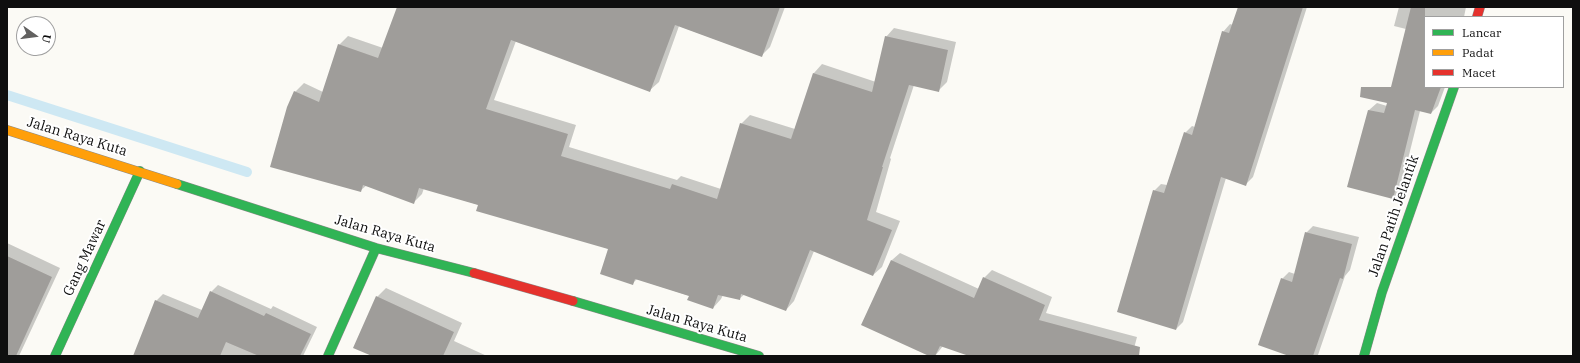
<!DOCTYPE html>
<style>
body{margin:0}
#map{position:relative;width:1580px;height:363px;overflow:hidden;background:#fbfaf5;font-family:"IBM Plex Serif",serif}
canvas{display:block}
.frame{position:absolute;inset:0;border:8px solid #0f0f0f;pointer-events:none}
.legend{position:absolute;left:1424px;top:16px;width:140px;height:72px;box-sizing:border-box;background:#fff;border:1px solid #9f9f9f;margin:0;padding:5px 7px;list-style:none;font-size:12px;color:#0f0f0f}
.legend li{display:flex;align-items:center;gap:8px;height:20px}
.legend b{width:20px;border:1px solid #9f9f9f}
.north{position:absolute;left:16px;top:16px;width:40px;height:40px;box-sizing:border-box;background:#fff;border:1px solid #9f9f9f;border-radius:50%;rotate:104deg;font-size:11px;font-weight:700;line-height:16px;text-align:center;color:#0f0f0f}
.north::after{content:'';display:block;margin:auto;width:14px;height:18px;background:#626160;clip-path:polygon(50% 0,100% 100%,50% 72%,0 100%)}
</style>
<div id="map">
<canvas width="1580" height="363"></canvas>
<div class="frame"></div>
<ul class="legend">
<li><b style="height:5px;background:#30b455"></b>Lancar</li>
<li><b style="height:5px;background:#ff9f0a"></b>Padat</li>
<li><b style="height:5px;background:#e5322d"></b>Macet</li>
</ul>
<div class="north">U</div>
</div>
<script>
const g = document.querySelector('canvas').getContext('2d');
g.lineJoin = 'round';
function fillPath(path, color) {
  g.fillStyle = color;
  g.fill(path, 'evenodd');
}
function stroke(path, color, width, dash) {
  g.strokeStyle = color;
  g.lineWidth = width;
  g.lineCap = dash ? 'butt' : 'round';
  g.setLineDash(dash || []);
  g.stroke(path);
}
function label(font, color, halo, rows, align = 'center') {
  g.font = font + ' "IBM Plex Serif",serif';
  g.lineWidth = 4;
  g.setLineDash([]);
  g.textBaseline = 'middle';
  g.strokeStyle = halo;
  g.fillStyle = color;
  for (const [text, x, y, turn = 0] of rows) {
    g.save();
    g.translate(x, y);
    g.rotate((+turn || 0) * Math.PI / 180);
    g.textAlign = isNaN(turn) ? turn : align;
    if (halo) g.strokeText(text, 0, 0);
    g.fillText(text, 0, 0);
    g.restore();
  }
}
fillPath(new Path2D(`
 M 398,7 L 785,7 L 770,47 L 761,56 L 679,26 L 659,82 L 650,90 L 516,41 L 494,100 L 576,125 L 569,147 L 677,180 L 681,176 L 721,189 L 741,124 L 750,115 L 795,129 L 814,73 L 822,64 L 876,82 L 886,37 L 894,28 L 956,42 L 947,82 L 938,91 L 914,85 L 890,158 L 891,159 L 876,212 L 900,221 L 882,267 L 873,275 L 814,251 L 794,301 L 786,310 L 745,294 L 739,299 L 723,295 L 721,299 L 713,308 L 690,296 L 637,279 L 633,283 L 609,249 L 479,205 L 424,188 L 422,194 L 413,203 L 367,185 L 360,191 L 295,92 L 304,83 L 323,92 L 339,45 L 348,36 L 383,48 Z
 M 1239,7 L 1307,7 L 1253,177 L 1246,184 L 1226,178 L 1183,322 L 1176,329 L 1154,191 L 1161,184 L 1167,185 L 1185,133 L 1192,126 L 1195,127 L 1223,32 L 1230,24 L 1233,25 Z
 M 1399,7 L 1466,7 L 1464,17 L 1425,17 L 1425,87 L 1445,87 L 1438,106 L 1431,113 L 1420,111 L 1400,191 L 1393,198 L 1348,186 L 1369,110 L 1377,103 L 1387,106 L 1406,29 L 1394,26 Z
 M 1313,226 L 1359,237 L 1350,270 L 1345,276 L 1318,355 L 1292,356 L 1282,279 L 1289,272 L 1295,274 L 1306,233 Z
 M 7,243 L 60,268 L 19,356 L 7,356 Z
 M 900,253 L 979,289 L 984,278 L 992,270 L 1052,297 L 1046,313 L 1137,337 L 1132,356 L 973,356 L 943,346 L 935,356 L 931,356 L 892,260 Z
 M 218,285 L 271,309 L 273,306 L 317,327 L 303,356 L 134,356 L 156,301 L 163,294 L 202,310 L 211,292 Z
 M 386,288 L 462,323 L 454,341 L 487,356 L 374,356 L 377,297 Z`), '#0003');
stroke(new Path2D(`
 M 7,95 L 247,172`), '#cee8f3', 10);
fillPath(new Path2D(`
 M 397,7 L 780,7 L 762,57 L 675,25 L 650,92 L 511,40 L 486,109 L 568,134 L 561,156 L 670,189 L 672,184 L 717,199 L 740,123 L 791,139 L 813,73 L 872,92 L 885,36 L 948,50 L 939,92 L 909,85 L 882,167 L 883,167 L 867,220 L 892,230 L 873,276 L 810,250 L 786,311 L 741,294 L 740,300 L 718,295 L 713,309 L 687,300 L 689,296 L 635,279 L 633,285 L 600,274 L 608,249 L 476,211 L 478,205 L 419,188 L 414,204 L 363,185 L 361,192 L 270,167 L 287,107 L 294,91 L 319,102 L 338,44 L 378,58 Z
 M 1238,7 L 1303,7 L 1246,186 L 1221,177 L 1176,330 L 1117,312 L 1153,190 L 1164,193 L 1184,132 L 1192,135 L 1222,31 L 1229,33 Z
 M 1411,7 L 1425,7 L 1425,87 L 1441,87 L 1431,114 L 1415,110 L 1393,199 L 1347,187 L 1368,110 L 1384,113 L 1387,103 L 1360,97 L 1361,87 L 1391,87 Z
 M 1305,232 L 1352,244 L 1343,279 L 1340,278 L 1313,356 L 1289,356 L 1258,345 L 1281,278 L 1292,282 Z
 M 7,256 L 52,277 L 16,356 L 7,356 Z
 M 891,260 L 974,298 L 983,277 L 1045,305 L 1039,320 L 1140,347 L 1139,356 L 969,356 L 940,346 L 935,356 L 929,356 L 861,325 Z
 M 210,291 L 264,316 L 266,313 L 311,334 L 300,356 L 259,356 L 226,342 L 220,356 L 133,356 L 155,300 L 198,318 Z
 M 376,296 L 454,332 L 443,356 L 372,356 L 353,348 Z`), '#9f9d9a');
const fast = new Path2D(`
 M 177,184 L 376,248 L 474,273
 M 573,301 L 759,356
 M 55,356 L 140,171
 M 328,356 L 376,248
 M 1364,356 L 1382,292 L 1454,87`);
const slow = new Path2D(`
 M 7,130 L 177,184`);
const jam = new Path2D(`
 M 1477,17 L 1480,7
 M 474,273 L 573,301`);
stroke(fast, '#8c8b89', 10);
stroke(slow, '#8c8b89', 10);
stroke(jam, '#8c8b89', 10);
stroke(fast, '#30b455', 9);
stroke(slow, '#ff9f0a', 9);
stroke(jam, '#e5322d', 9);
label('14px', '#0f0f0f', '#fff', [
 ["Jalan Raya Kuta",77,137,17],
 ["Jalan Patih Jelantik",1394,216,-71],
 ["Jalan Raya Kuta",385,234,16],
 ["Gang Mawar",85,258,-65],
 ["Jalan Raya Kuta",697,324,16]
]);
</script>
